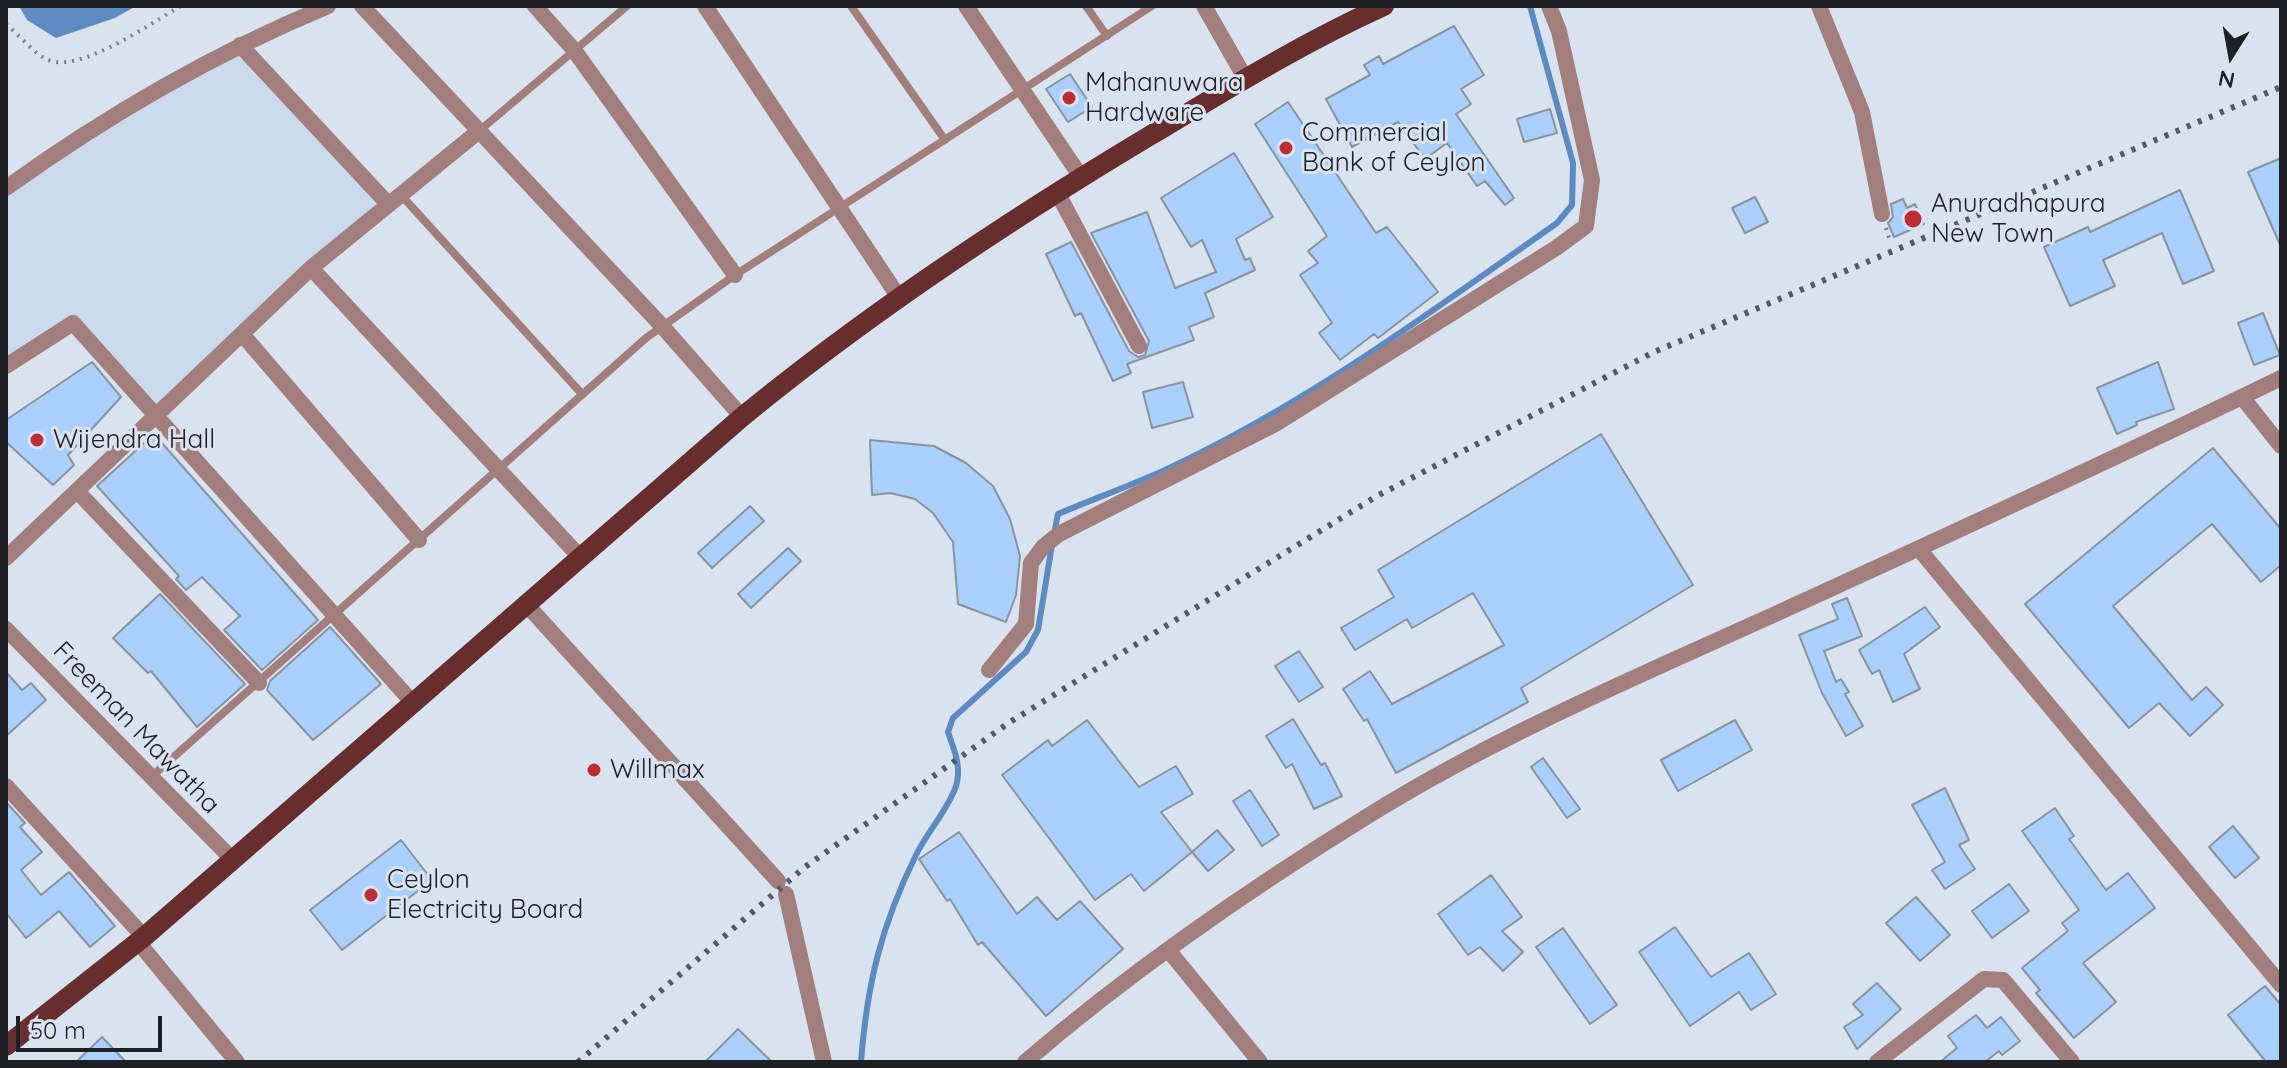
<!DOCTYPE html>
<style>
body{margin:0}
#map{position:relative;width:2287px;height:1068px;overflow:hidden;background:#d9e3ef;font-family:Quicksand,sans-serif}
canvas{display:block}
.frame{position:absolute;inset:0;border:8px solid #1d2024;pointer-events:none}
.north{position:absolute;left:2191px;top:16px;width:80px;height:80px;-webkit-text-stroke:6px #d9e3ef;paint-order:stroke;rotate:191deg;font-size:22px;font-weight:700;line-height:32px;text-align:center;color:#1d2024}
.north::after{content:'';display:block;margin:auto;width:28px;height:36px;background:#1d2024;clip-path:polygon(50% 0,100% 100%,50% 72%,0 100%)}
.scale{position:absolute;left:16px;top:1016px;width:146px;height:36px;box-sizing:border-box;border:4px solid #1d2024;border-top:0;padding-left:10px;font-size:24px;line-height:28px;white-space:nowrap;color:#1d2024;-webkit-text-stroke:6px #d9e3ef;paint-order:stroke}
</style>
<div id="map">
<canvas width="2287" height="1068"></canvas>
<div class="frame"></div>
<div class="north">N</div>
<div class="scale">50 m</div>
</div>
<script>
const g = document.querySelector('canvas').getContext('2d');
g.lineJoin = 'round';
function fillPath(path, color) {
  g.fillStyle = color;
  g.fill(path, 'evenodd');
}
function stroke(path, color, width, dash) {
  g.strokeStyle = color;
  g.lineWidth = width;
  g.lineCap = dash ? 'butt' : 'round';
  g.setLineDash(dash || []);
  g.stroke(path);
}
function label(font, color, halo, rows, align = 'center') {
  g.font = font + ' Quicksand,sans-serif';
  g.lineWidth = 6;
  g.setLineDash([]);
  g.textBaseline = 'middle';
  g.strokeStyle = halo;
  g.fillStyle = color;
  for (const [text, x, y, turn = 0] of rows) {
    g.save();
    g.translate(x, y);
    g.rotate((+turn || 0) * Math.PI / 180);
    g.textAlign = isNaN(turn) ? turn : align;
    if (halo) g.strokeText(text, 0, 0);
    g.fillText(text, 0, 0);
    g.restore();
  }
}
fillPath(new Path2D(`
 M 240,45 L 389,205 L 156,416 L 73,323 L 6,366 L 6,188 Z`), '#cad9eb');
fillPath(new Path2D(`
 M 19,6 L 136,6 L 115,18 L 56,38 L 27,20 Z`), '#5d8bc1');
stroke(new Path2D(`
 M 1054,534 L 1058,514 C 1093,499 1130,486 1165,470 C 1305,405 1431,312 1557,223 L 1572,205 L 1573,163 L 1530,6
 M 861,1062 C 867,984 881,926 916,855 C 927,832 948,810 956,786 C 962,766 954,750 948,732 L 953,718 L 1026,652 L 1038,630 L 1052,545`), '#5d8bc1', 6);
const building = new Path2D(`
 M 1454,26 L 1484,75 L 1461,89 L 1471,104 L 1456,114 L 1514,198 L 1505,205 L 1485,181 L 1477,186 L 1447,143 L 1425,159 L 1398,122 L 1352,147 L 1326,99 L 1370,75 L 1364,65 L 1379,56 L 1383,64 Z
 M 1070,74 L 1092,107 L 1068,122 L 1046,89 Z
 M 1288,102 L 1376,233 L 1387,227 L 1438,292 L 1378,338 L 1374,334 L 1340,360 L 1319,333 L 1332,323 L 1300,275 L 1318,263 L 1308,251 L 1327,236 L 1255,124 Z
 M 1550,109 L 1557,133 L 1524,142 L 1517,119 Z
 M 1234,153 L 1273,217 L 1236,239 L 1245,260 L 1250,258 L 1255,270 L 1205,293 L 1214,317 L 1189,327 L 1194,340 L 1127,364 L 1131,373 L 1113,381 L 1081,313 L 1075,316 L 1046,254 L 1071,242 L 1129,351 L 1138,357 L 1145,355 L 1149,341 L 1091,233 L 1147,212 L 1175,288 L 1216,272 L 1202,240 L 1191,247 L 1161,198 Z
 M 2281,158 L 2281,247 L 2248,172 Z
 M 2180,190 L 2214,271 L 2183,284 L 2162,233 L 2103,260 L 2115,286 L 2070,306 L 2044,247 L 2088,227 L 2090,232 Z
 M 1755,197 L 1768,222 L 1745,233 L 1732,208 Z
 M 1903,199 L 1907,208 L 1915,204 L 1924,224 L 1894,237 L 1888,223 L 1893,217 L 1891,204 Z
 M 2263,313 L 2280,355 L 2254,365 L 2238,323 Z
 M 92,362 L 121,397 L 68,455 L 74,465 L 53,485 L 6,442 L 6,420 Z
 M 2158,362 L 2174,409 L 2136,422 L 2137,425 L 2117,434 L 2097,388 Z
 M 1183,382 L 1193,417 L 1152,428 L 1143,392 Z
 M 154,434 L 318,620 L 262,670 L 224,630 L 240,616 L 202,577 L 186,590 L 176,579 L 179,576 L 97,486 Z
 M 1601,434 L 1693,585 L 1521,688 L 1528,702 L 1396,773 L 1367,719 L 1364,721 L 1343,689 L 1370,671 L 1392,704 L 1504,645 L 1473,593 L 1412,628 L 1407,619 L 1355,650 L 1341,628 L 1394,597 L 1378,570 Z
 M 870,440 L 934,446 L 966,463 L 993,486 L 1010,519 L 1020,556 L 1016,595 L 1006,622 L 958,604 L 953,542 L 933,513 L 915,499 L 890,493 L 872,495 Z
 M 2213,448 L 2281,529 L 2281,565 L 2261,582 L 2212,524 L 2113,606 L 2192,700 L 2206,687 L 2223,705 L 2190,736 L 2159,703 L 2129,728 L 2025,604 Z
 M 750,506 L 764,521 L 712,568 L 698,553 Z
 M 788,548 L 801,561 L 751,608 L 738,594 Z
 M 160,594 L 245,684 L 197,727 L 151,671 L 148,673 L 113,638 Z
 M 1847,598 L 1862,636 L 1824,651 L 1836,682 L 1841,679 L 1849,692 L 1845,694 L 1863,726 L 1846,736 L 1822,693 L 1799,635 L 1838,619 L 1832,604 Z
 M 1925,607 L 1940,627 L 1904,654 L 1920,689 L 1893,702 L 1879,670 L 1872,674 L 1859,650 Z
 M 330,627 L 381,684 L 313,740 L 267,690 L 270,681 Z
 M 1299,651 L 1323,687 L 1299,702 L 1275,666 Z
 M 6,672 L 22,690 L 31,683 L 46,700 L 6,736 Z
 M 1293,719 L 1321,765 L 1325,763 L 1342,796 L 1314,809 L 1292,764 L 1286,768 L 1266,736 Z
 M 1087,720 L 1139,787 L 1176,766 L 1193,794 L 1161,812 L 1192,852 L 1144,891 L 1131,874 L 1095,900 L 1002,775 L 1048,740 L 1052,746 Z
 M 1735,720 L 1752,750 L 1678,791 L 1661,760 Z
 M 1543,758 L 1580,809 L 1567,818 L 1531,767 Z
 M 1945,788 L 1969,840 L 1959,845 L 1975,869 L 1945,889 L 1932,870 L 1945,862 L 1912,805 Z
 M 1250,790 L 1279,835 L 1262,846 L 1233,801 Z
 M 6,802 L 25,823 L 20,827 L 42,852 L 21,870 L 41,895 L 69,872 L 115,926 L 90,947 L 59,911 L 26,938 L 6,913 Z
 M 2055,808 L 2074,836 L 2069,839 L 2106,890 L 2128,873 L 2155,908 L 2083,963 L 2116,1002 L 2074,1038 L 2036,993 L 2040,990 L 2022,968 L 2068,931 L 2062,923 L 2079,910 L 2022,831 Z
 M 2233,826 L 2259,858 L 2235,878 L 2209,847 Z
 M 1217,830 L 1234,850 L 1208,871 L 1192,852 Z
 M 959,832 L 1017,914 L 1037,897 L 1057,920 L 1080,901 L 1123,949 L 1046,1016 L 982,942 L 978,945 L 950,899 L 947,901 L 919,859 Z
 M 401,840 L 432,880 L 342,950 L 310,910 Z
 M 1491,875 L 1522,917 L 1502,931 L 1523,952 L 1503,971 L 1480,947 L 1468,955 L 1438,914 Z
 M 2009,884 L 2029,911 L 1992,938 L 1972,911 Z
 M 1916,897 L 1950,935 L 1920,961 L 1886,923 Z
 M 1675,927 L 1711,977 L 1749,953 L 1776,994 L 1751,1010 L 1739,992 L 1690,1026 L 1639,952 Z
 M 1563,928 L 1617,1005 L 1590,1024 L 1536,947 Z
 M 1877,983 L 1901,1009 L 1857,1049 L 1844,1027 L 1863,1015 L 1853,1004 Z
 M 2265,986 L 2281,1005 L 2281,1062 L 2266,1062 L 2228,1015 Z
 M 1976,1015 L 1987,1028 L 2001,1017 L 2020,1041 L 2002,1055 L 1999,1051 L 1985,1062 L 1940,1062 L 1957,1048 L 1948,1036 Z
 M 738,1029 L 772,1062 L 705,1062 Z
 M 102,1037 L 126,1062 L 76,1062 Z`);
fillPath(building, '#a9d0fe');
stroke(building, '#8a939e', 2);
stroke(new Path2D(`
 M 6,24 C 18,34 30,49 44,58 C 75,78 152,22 181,6
 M 1886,228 L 1890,241`), '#787f86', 4, [2, 6]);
stroke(new Path2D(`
 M 851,6 L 945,140
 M 1086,6 L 1107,36
 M 479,131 L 627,6
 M 401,195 L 582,394
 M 151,777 L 646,338 L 735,275 L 1152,6`), '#a27f7d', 8);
stroke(new Path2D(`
 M 362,6 L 662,326 L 742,417
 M 535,6 L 574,50 L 735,275
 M 705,6 L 898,296
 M 966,6 L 1081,177
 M 1204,6 L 1244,76
 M 1819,6 L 1862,112 L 1882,214
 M 240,45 L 389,205
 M 6,188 C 106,116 215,53 328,6
 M 1057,192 L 1139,346
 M 311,268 L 479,131
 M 242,334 L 419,540
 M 6,366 L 73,323 L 413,703
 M 2242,397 L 2281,446
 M 77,491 L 259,683
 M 1919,549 L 2281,985
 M 6,558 L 311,268 L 580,557
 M 526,604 L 778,881
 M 989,670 L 1026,624 L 1031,563 L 1043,547 L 1059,534 L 1277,423 L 1556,248 L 1586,226 L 1592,180 L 1559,31 L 1549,6
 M 6,786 L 144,937
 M 786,894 L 824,1062
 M 138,942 L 237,1062
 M 1169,951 L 1260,1062
 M 1025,1062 C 1132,970 1251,888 1371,814 C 1497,736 1636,677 1771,616 C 1942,538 2112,460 2281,378
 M 1877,1062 L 1984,979 L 2003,980 L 2072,1062`), '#a27f7d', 16);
stroke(new Path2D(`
 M 6,629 L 233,860`), '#a27f7d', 16);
stroke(new Path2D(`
 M 6,1046 L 144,937 L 742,417 C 870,312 1009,220 1151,135 C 1228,89 1302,43 1384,6`), '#672e2d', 20);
stroke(new Path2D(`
 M 578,1062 L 805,867 L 1010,722 L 1377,496 L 1654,352 L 2281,87`), '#555a60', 6, [4, 8]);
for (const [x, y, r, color] of [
 [1069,98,8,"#bd2d35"],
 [1286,148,8,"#bd2d35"],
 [1913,219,10,"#bd2d35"],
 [37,440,8,"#bd2d35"],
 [594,770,8,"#bd2d35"],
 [371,895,8,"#bd2d35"]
]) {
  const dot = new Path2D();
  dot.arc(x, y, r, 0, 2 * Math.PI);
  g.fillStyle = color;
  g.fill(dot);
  stroke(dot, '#d9e3ef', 3);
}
label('26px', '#1d2024', '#d9e3ef', [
 ["Mahanuwara",1085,83],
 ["Hardware",1085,113],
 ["Commercial",1302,133],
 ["Bank of Ceylon",1302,163],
 ["Anuradhapura",1931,204],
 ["New Town",1931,234],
 ["Wijendra Hall",53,440],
 ["Willmax",610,770],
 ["Ceylon",387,880],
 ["Electricity Board",387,910]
], 'left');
label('26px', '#1d2024', '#d9e3ef', [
 ["Freeman Mawatha",136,728,46]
]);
</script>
